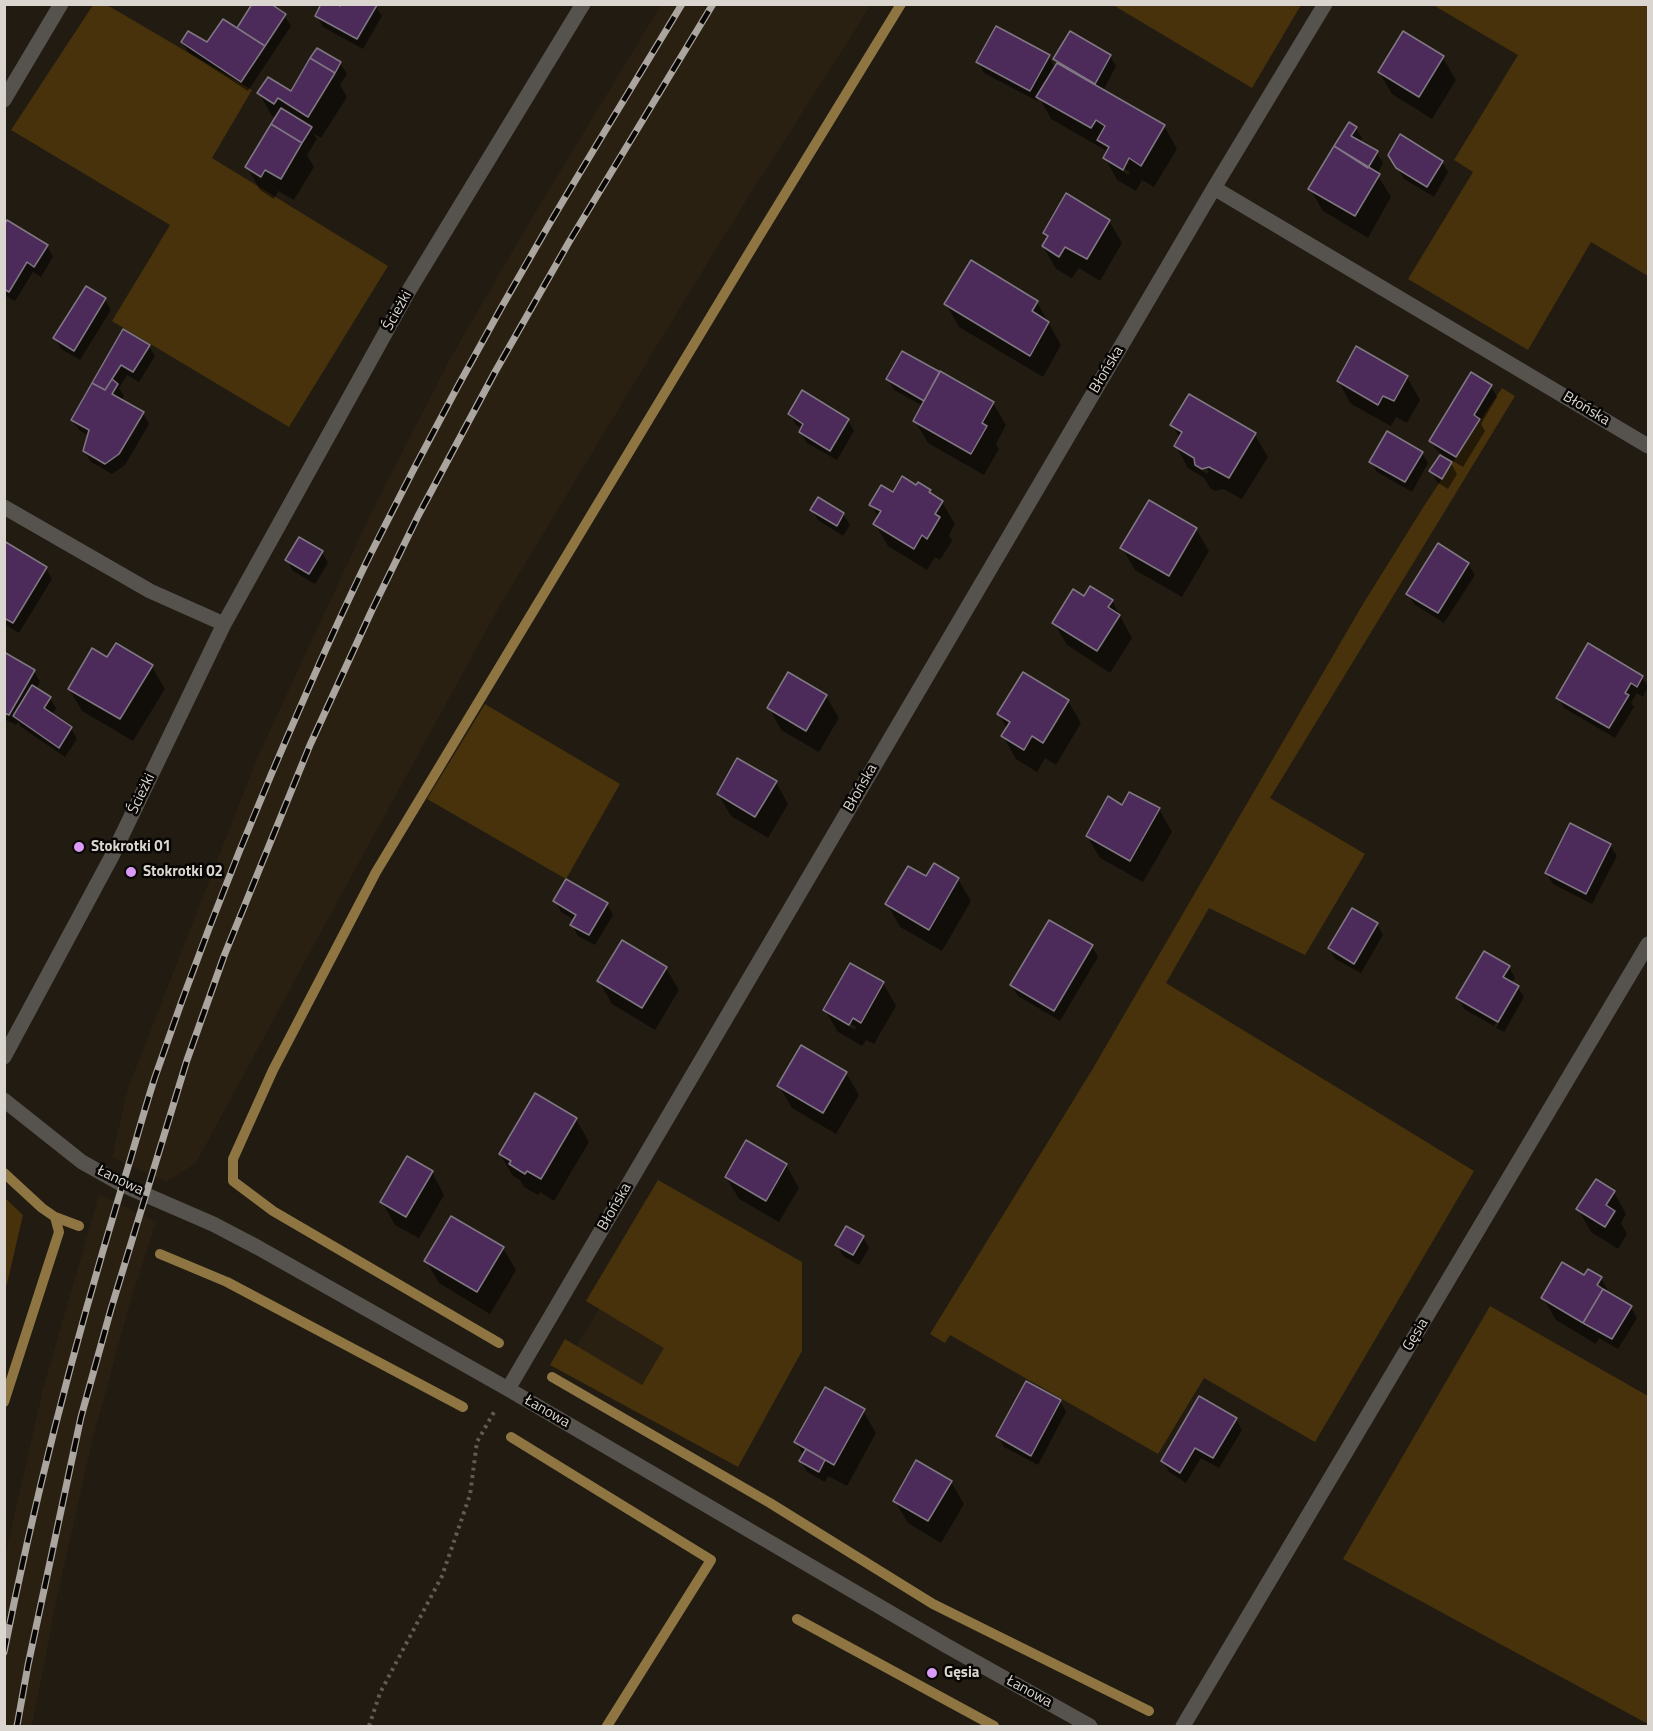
<!DOCTYPE html>
<meta charset="utf-8">
<style>
body{margin:0}
#map{position:relative;width:1653px;height:1731px;overflow:hidden;background:#211b12;font-family:"Titillium Web",sans-serif}
canvas{display:block}
.frame{position:absolute;inset:0;border:6px solid #dad6cf;pointer-events:none}
</style>
<div id="map">
<canvas width="1653" height="1731"></canvas>
<div class="frame"></div>
</div>
<script>
const g = document.querySelector('canvas').getContext('2d');
g.lineJoin = 'round';
function fillPath(path, color) {
  g.fillStyle = color;
  g.fill(path, 'evenodd');
}
function stroke(path, color, width, dash) {
  g.strokeStyle = color;
  g.lineWidth = width;
  g.lineCap = dash ? 'butt' : 'round';
  g.setLineDash(dash || []);
  g.stroke(path);
}
function label(font, color, halo, rows, align = 'center') {
  g.font = font + ' "Titillium Web",sans-serif';
  g.lineWidth = 5;
  g.setLineDash([]);
  g.textBaseline = 'middle';
  g.strokeStyle = halo;
  g.fillStyle = color;
  for (const [text, x, y, turn = 0] of rows) {
    g.save();
    g.translate(x, y);
    g.rotate((+turn || 0) * Math.PI / 180);
    g.textAlign = isNaN(turn) ? turn : align;
    if (halo) g.strokeText(text, 0, 0);
    g.fillText(text, 0, 0);
    g.restore();
  }
}
fillPath(new Path2D(`
 M 661,5 L 871,5 L 747,199 L 670,324 L 499,607 L 316,941 L 196,1163 L 166,1182 L 112,1157 L 128,1088 L 258,756 L 370,515 L 450,359 L 530,221 Z
 M 99,1194 L 156,1222 L 129,1306 L 91,1446 L 57,1597 L 32,1726 L 5,1726 L 5,1556 L 43,1389 Z
 M 599,1309 L 665,1347 L 642,1385 L 576,1347 Z`), '#2a2012');
fillPath(new Path2D(`
 M 93,5 L 107,5 L 252,90 L 212,158 L 388,266 L 289,427 L 112,321 L 170,225 L 11,130 Z
 M 1113,5 L 1301,5 L 1252,88 Z
 M 1646,5 L 1648,6 L 1648,276 L 1591,242 L 1528,350 L 1408,279 L 1473,172 L 1454,160 L 1518,55 L 1433,5 Z
 M 1502,388 L 1515,396 L 1270,798 L 1365,854 L 1305,955 L 1209,908 L 1166,983 L 1474,1171 L 1315,1442 L 1204,1378 L 1158,1454 L 950,1335 L 945,1343 L 930,1334 L 1092,1070 L 1363,604 L 1424,506 Z
 M 485,704 L 620,784 L 566,879 L 427,799 Z
 M 658,1180 L 802,1262 L 802,1351 L 738,1467 L 550,1365 L 565,1339 L 642,1385 L 664,1348 L 586,1301 Z
 M 5,1198 L 23,1215 L 5,1292 Z
 M 1490,1306 L 1648,1396 L 1648,1724 L 1343,1559 Z`), '#47320c');
fillPath(new Path2D(`
 M 254,4 L 284,15 L 291,26 L 248,91 L 189,53 L 182,42 L 207,45 L 237,30 Z
 M 343,4 L 374,4 L 382,16 L 363,49 L 323,27 L 317,16 L 341,8 Z
 M 1403,33 L 1443,58 L 1456,80 L 1432,119 L 1392,94 L 1379,72 Z
 M 318,50 L 340,63 L 347,74 L 340,85 L 347,97 L 321,138 L 313,133 L 317,139 L 307,155 L 314,167 L 294,200 L 278,191 L 274,199 L 260,190 L 247,167 L 276,118 L 272,116 L 259,93 L 292,93 Z
 M 1049,56 L 1055,68 L 1058,64 L 1055,59 L 1110,56 L 1116,66 L 1103,91 L 1164,126 L 1177,149 L 1154,187 L 1142,180 L 1136,191 L 1117,180 L 1105,158 L 1107,154 L 1105,150 L 1051,119 L 1039,97 L 1037,101 L 984,73 L 978,62 ZM 1121,167 L 1130,172 L 1128,175 L 1121,170 Z
 M 1356,128 L 1362,138 L 1360,143 L 1377,153 L 1383,163 L 1377,174 L 1391,197 L 1368,238 L 1323,211 L 1310,189 Z
 M 1390,155 L 1442,162 L 1448,172 L 1434,197 L 1404,179 Z
 M 1109,221 L 1122,243 L 1100,281 L 1079,268 L 1072,278 L 1056,269 L 1043,246 L 1048,239 L 1044,233 Z
 M 4,227 L 47,246 L 53,257 L 41,277 L 33,272 L 15,301 L 4,295 Z
 M 105,299 L 111,310 L 80,360 L 61,349 L 55,338 Z
 M 1037,302 L 1061,345 L 1043,377 L 959,327 L 946,304 Z
 M 123,331 L 149,346 L 155,356 L 139,382 L 127,375 L 119,388 L 124,396 L 121,401 L 143,413 L 149,424 L 125,465 L 112,474 L 91,462 L 84,451 L 89,436 L 79,430 L 72,420 Z
 M 1407,377 L 1420,400 L 1407,423 L 1396,417 L 1391,426 L 1351,404 L 1338,381 Z
 M 888,379 L 993,403 L 1006,425 L 996,444 L 999,449 L 984,475 L 928,443 L 915,421 L 923,406 L 894,390 Z
 M 1491,386 L 1497,397 L 1481,424 L 1485,431 L 1463,467 L 1448,458 L 1457,474 L 1448,489 L 1437,482 L 1431,471 L 1442,454 L 1437,451 L 1431,441 Z
 M 790,414 L 848,420 L 854,431 L 837,460 L 807,443 L 800,432 L 802,429 L 796,425 Z
 M 1172,425 L 1255,435 L 1268,457 L 1242,499 L 1223,489 L 1215,491 L 1210,488 L 1204,478 L 1188,468 L 1176,446 L 1180,438 ZM 1198,465 L 1209,471 L 1207,474 L 1198,468 Z
 M 1422,453 L 1428,463 L 1412,492 L 1377,472 L 1371,462 Z
 M 917,487 L 930,491 L 933,496 L 942,502 L 955,524 L 949,535 L 952,541 L 940,560 L 935,557 L 927,570 L 888,546 L 875,524 L 879,518 L 871,505 L 894,494 Z
 M 812,510 L 843,514 L 850,525 L 843,536 L 818,520 Z
 M 1196,529 L 1209,551 L 1182,597 L 1135,570 L 1122,548 Z
 M 4,543 L 46,568 L 52,579 L 19,633 L 4,624 Z
 M 322,552 L 328,563 L 315,584 L 293,571 L 287,560 Z
 M 1468,564 L 1475,575 L 1444,623 L 1414,604 L 1408,594 Z
 M 1085,598 L 1112,601 L 1132,638 L 1110,673 L 1067,645 L 1054,623 Z
 M 4,654 L 34,671 L 40,682 L 36,689 L 50,698 L 56,708 L 52,715 L 71,728 L 77,739 L 65,757 L 21,727 L 18,722 L 16,725 L 4,719 Z
 M 108,659 L 152,667 L 165,689 L 133,741 L 82,711 L 69,689 Z
 M 1642,677 L 1648,687 L 1643,697 L 1637,693 L 1631,703 L 1634,707 L 1615,738 L 1564,708 L 1558,698 Z
 M 826,696 L 839,718 L 819,752 L 781,730 L 769,708 Z
 M 1068,701 L 1081,723 L 1056,765 L 1045,758 L 1037,772 L 1016,759 L 1003,736 L 1007,729 L 999,714 Z
 M 776,782 L 788,804 L 768,838 L 731,816 L 718,794 Z
 M 1159,809 L 1172,832 L 1143,882 L 1100,858 L 1087,836 Z
 M 1571,825 L 1610,845 L 1617,856 L 1592,904 L 1553,884 L 1546,873 Z
 M 958,879 L 971,901 L 942,951 L 900,927 L 887,904 Z
 M 555,901 L 607,904 L 613,915 L 595,945 L 578,936 L 572,925 L 575,920 L 561,912 Z
 M 1377,924 L 1383,935 L 1361,973 L 1335,959 L 1329,948 Z
 M 1092,946 L 1098,957 L 1060,1021 L 1018,996 L 1011,985 Z
 M 1509,967 L 1515,978 L 1512,983 L 1518,987 L 1524,997 L 1504,1032 L 1496,1028 L 1518,990 L 1515,990 L 1494,1026 L 1464,1009 L 1458,998 Z
 M 666,968 L 679,990 L 655,1030 L 612,1004 L 599,981 Z
 M 883,983 L 896,1006 L 874,1044 L 866,1040 L 862,1046 L 838,1032 L 825,1010 ZM 842,1019 L 856,1027 L 855,1030 L 842,1022 Z
 M 846,1073 L 859,1095 L 836,1134 L 792,1108 L 779,1086 Z
 M 576,1119 L 589,1142 L 554,1201 L 540,1192 L 538,1195 L 524,1187 L 520,1180 L 513,1176 L 500,1154 Z
 M 786,1165 L 799,1188 L 779,1222 L 739,1199 L 726,1177 Z
 M 432,1172 L 444,1195 L 419,1238 L 395,1225 L 382,1202 Z
 M 1614,1192 L 1626,1214 L 1621,1223 L 1627,1234 L 1618,1249 L 1591,1232 L 1578,1209 Z
 M 863,1237 L 869,1248 L 859,1265 L 843,1256 L 837,1245 Z
 M 503,1248 L 516,1270 L 490,1314 L 439,1283 L 426,1261 Z
 M 1588,1271 L 1601,1279 L 1611,1295 L 1631,1307 L 1637,1318 L 1618,1349 L 1599,1338 L 1596,1344 L 1556,1320 L 1543,1298 L 1585,1277 Z
 M 1060,1401 L 1066,1412 L 1038,1465 L 1004,1447 L 998,1436 Z
 M 863,1411 L 876,1433 L 847,1486 L 828,1476 L 825,1482 L 807,1472 L 801,1461 L 804,1456 L 796,1442 Z
 M 1236,1419 L 1242,1430 L 1219,1468 L 1201,1458 L 1186,1483 L 1169,1472 L 1163,1461 Z
 M 951,1482 L 964,1504 L 941,1543 L 908,1523 L 895,1501 Z`), '#0007');
stroke(new Path2D(`
 M 4,1173 L 42,1208 L 55,1217 L 59,1232 L 4,1402
 M 55,1217 L 79,1226
 M 160,1254 L 227,1282 L 463,1407
 M 499,1343 L 273,1211 L 233,1181 L 233,1159 L 273,1070 L 376,872 L 758,238 L 901,4
 M 552,1377 L 770,1503 L 933,1604 L 1149,1711
 M 511,1437 L 711,1560 L 607,1726
 M 797,1619 L 994,1726`), '#8e7541', 10);
const building = new Path2D(`
 M 252,4 L 271,4 L 286,14 L 265,46 L 237,28 Z
 M 321,4 L 338,4 L 340,6 L 341,4 L 377,5 L 357,39 L 315,16 Z
 M 223,19 L 265,46 L 241,82 L 181,42 L 188,31 L 207,42 Z
 M 996,26 L 1050,55 L 1030,91 L 976,62 Z
 M 1070,31 L 1111,55 L 1095,84 L 1053,59 Z
 M 1403,31 L 1444,56 L 1419,97 L 1378,72 Z
 M 317,48 L 341,62 L 335,73 L 310,58 Z
 M 310,58 L 335,73 L 308,117 L 278,98 L 274,104 L 257,93 L 268,77 L 291,91 Z
 M 1057,63 L 1165,125 L 1141,166 L 1129,158 L 1123,170 L 1103,158 L 1109,147 L 1097,140 L 1105,126 L 1096,120 L 1091,128 L 1036,97 Z
 M 281,108 L 312,127 L 302,143 L 271,124 Z
 M 1349,122 L 1357,127 L 1351,136 L 1378,151 L 1368,168 L 1334,146 Z
 M 271,124 L 302,143 L 281,179 L 265,170 L 261,177 L 245,167 Z
 M 1400,134 L 1443,161 L 1427,187 L 1396,168 L 1388,155 Z
 M 1334,146 L 1380,174 L 1355,216 L 1308,189 Z
 M 1066,193 L 1110,220 L 1087,259 L 1065,247 L 1059,257 L 1042,246 L 1048,236 L 1043,233 Z
 M 7,220 L 48,245 L 34,267 L 27,262 L 9,292 L 4,289 L 4,225 Z
 M 971,260 L 1038,301 L 1032,311 L 1049,322 L 1030,356 L 944,304 Z
 M 86,286 L 106,298 L 74,351 L 53,338 Z
 M 123,329 L 150,345 L 133,372 L 121,365 L 105,390 L 92,383 Z
 M 1356,346 L 1408,376 L 1394,401 L 1383,396 L 1378,405 L 1337,381 Z
 M 902,351 L 940,372 L 924,401 L 886,379 Z
 M 940,371 L 994,402 L 982,423 L 987,426 L 971,454 L 913,421 Z
 M 1471,372 L 1492,385 L 1474,415 L 1480,419 L 1456,457 L 1429,441 Z
 M 112,379 L 118,384 L 112,394 L 144,412 L 119,454 L 105,464 L 83,451 L 89,430 L 71,420 L 92,383 L 105,390 Z
 M 802,390 L 849,419 L 830,451 L 799,432 L 803,424 L 788,414 Z
 M 1189,394 L 1256,433 L 1229,478 L 1209,467 L 1202,469 L 1195,465 L 1194,458 L 1174,446 L 1182,432 L 1170,425 Z
 M 1387,431 L 1423,452 L 1405,482 L 1369,462 Z
 M 1440,455 L 1452,462 L 1442,479 L 1429,471 Z
 M 902,476 L 916,485 L 918,482 L 931,490 L 929,492 L 943,501 L 935,514 L 940,517 L 927,539 L 922,535 L 914,549 L 873,524 L 881,511 L 869,505 L 881,485 L 893,492 Z
 M 818,497 L 844,513 L 837,526 L 810,510 Z
 M 1149,500 L 1197,528 L 1169,576 L 1120,548 Z
 M 299,537 L 323,551 L 309,574 L 285,560 Z
 M 4,541 L 47,567 L 13,623 L 4,618 Z
 M 1438,543 L 1469,563 L 1438,613 L 1406,594 Z
 M 1090,586 L 1113,600 L 1108,607 L 1120,615 L 1097,651 L 1052,623 L 1073,589 L 1084,596 Z
 M 116,643 L 153,665 L 120,719 L 68,689 L 92,648 L 107,657 Z
 M 1588,643 L 1643,676 L 1637,687 L 1631,683 L 1625,693 L 1629,695 L 1609,728 L 1556,698 Z
 M 4,652 L 35,670 L 9,715 L 4,713 Z
 M 788,672 L 827,695 L 806,731 L 767,708 Z
 M 1023,672 L 1069,700 L 1043,743 L 1032,736 L 1024,750 L 1001,736 L 1010,722 L 997,714 Z
 M 32,685 L 51,697 L 44,708 L 72,727 L 59,748 L 13,716 Z
 M 737,758 L 777,781 L 755,817 L 717,794 Z
 M 1129,792 L 1160,808 L 1130,861 L 1086,836 L 1108,796 L 1122,805 Z
 M 1570,823 L 1611,844 L 1586,894 L 1545,873 Z
 M 934,863 L 959,878 L 929,930 L 885,904 L 908,866 L 926,876 Z
 M 566,879 L 608,903 L 589,935 L 570,925 L 576,915 L 553,901 Z
 M 1352,908 L 1378,923 L 1354,964 L 1328,948 Z
 M 1049,920 L 1093,945 L 1054,1011 L 1010,985 Z
 M 622,940 L 667,967 L 642,1008 L 597,981 Z
 M 1484,951 L 1510,966 L 1503,977 L 1519,986 L 1498,1022 L 1456,998 Z
 M 850,963 L 884,982 L 861,1023 L 853,1018 L 849,1025 L 823,1010 Z
 M 801,1045 L 847,1072 L 823,1113 L 777,1086 Z
 M 535,1093 L 577,1118 L 541,1179 L 527,1171 L 525,1174 L 509,1164 L 511,1161 L 499,1154 Z
 M 746,1140 L 787,1164 L 766,1201 L 725,1177 Z
 M 407,1156 L 433,1171 L 406,1217 L 380,1202 Z
 M 1596,1179 L 1615,1191 L 1606,1205 L 1615,1211 L 1605,1227 L 1576,1209 Z
 M 451,1216 L 504,1247 L 477,1292 L 424,1261 Z
 M 846,1226 L 864,1236 L 853,1255 L 835,1245 Z
 M 1562,1262 L 1584,1275 L 1588,1269 L 1602,1277 L 1597,1285 L 1603,1289 L 1583,1323 L 1541,1298 Z
 M 1603,1289 L 1632,1306 L 1612,1339 L 1583,1323 Z
 M 1026,1381 L 1061,1400 L 1031,1456 L 996,1436 Z
 M 825,1387 L 865,1409 L 834,1465 L 794,1442 Z
 M 1199,1396 L 1237,1418 L 1213,1458 L 1195,1448 L 1180,1473 L 1161,1461 Z
 M 806,1449 L 825,1460 L 819,1472 L 799,1461 Z
 M 916,1460 L 952,1481 L 928,1521 L 893,1501 Z`);
fillPath(building, '#4c2a5a');
stroke(building, '#7f7883', 1.5);
stroke(new Path2D(`
 M 369,1726 L 380,1693 L 442,1576 L 470,1495 L 477,1442 L 494,1412`), '#615b53', 4, [3, 4.5]);
stroke(new Path2D(`
 M 4,100 L 61,4
 M 1214,188 L 1648,446
 M 4,507 L 150,591 L 224,624
 M 4,1057 L 112,856 L 224,624 L 408,292 L 583,4
 M 4,1100 L 82,1162 L 123,1185 L 213,1224 L 257,1247 L 508,1389 L 947,1646 L 1090,1726
 M 508,1389 L 1214,188 L 1325,4
 M 1183,1726 L 1648,944`), '#56534f', 15);
const rail = new Path2D(`
 M 4,1652 C 35,1496 75,1342 121,1190 C 133,1152 143,1114 155,1077 C 190,975 229,874 271,775 C 303,700 335,626 371,553 C 426,443 485,334 547,228 C 591,153 637,79 682,4
 M 17,1726 L 28,1665 L 81,1417 L 111,1309 L 187,1060 L 224,956 L 266,853 L 310,745 L 372,610 L 418,516 L 495,372 L 569,242 L 713,4`);
stroke(rail, '#aaa59e', 7);
stroke(rail, '#080604', 4.5, [14]);
for (const [x, y, r, color] of [
 [79,847,6,"#da9af6"],
 [131,872,6,"#da9af6"],
 [932,1673,6,"#da9af6"]
]) {
  const dot = new Path2D();
  dot.arc(x, y, r, 0, 2 * Math.PI);
  g.fillStyle = color;
  g.fill(dot);
  stroke(dot, '#080604', 2);
}
label('15px', '#dad6cf', '#080604', [
 ["Ścieżki",398,311,-61],
 ["Błońska",1107,370,-59],
 ["Błońska",1586,409,31],
 ["Błońska",861,788,-60],
 ["Ścieżki",142,794,-64],
 ["Łanowa",120,1181,26],
 ["Błońska",615,1207,-60],
 ["Gęsia",1416,1335,-59],
 ["Łanowa",547,1412,30],
 ["Łanowa",1029,1692,29]
]);
label('bold 15px', '#dad6cf', '#080604', [
 ["Stokrotki 01",91,847],
 ["Stokrotki 02",143,872],
 ["Gęsia",944,1673]
], 'left');
</script>
